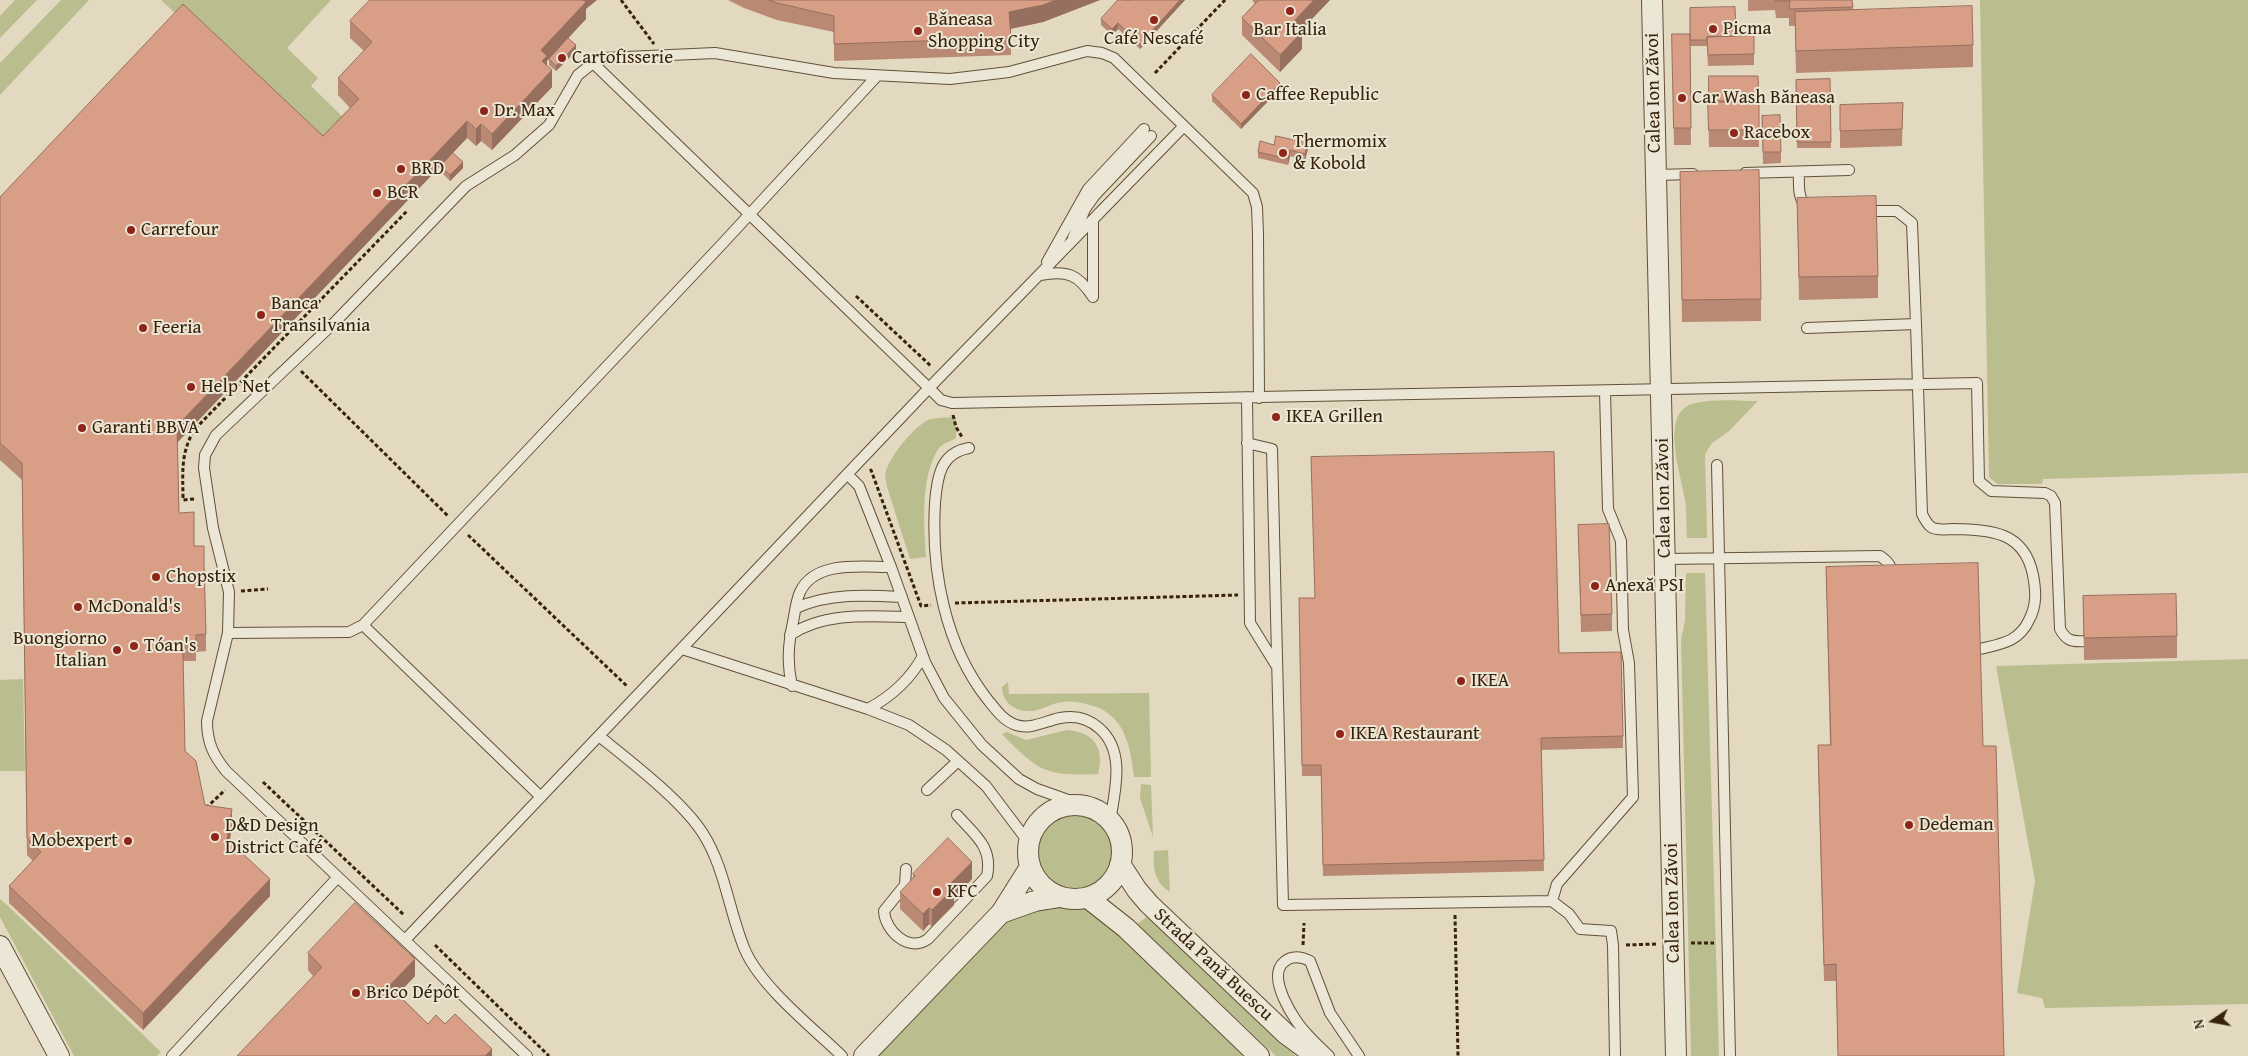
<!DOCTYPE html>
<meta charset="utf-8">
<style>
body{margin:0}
#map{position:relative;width:2248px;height:1056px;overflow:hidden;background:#e2d9c0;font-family:"Gentium Book Plus",serif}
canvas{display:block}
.north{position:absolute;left:2188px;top:996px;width:50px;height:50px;-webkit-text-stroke:4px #ece6d6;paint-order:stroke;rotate:258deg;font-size:14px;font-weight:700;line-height:20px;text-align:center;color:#382209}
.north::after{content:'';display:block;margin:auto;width:18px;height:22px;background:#382209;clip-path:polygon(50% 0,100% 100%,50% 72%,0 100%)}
</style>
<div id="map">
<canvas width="2248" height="1056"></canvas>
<div class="north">N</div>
</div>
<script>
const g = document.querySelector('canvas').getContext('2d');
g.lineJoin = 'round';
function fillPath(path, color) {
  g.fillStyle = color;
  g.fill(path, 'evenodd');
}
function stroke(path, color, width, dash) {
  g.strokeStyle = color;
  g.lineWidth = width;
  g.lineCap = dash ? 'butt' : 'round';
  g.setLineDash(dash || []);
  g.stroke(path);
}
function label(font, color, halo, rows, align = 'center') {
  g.font = font + ' "Gentium Book Plus",serif';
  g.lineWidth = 4;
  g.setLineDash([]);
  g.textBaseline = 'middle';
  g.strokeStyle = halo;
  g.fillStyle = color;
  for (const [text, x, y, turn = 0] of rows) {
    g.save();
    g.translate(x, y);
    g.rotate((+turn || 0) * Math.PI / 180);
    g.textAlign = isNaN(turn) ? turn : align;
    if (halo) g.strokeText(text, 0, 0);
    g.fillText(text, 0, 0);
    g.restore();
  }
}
fillPath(new Path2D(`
 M 15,0 L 37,0 L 0,38 L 0,16 Z
 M 61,0 L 89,0 L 0,95 L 0,63 Z
 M 161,0 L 331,0 L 287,48 L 318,78 L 311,86 L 350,124 L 323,153 Z
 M 1980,0 L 2248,0 L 2248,473 L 2043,479 L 2042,484 L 1997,484 L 1989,477 Z
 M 1758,401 L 1728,432 L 1712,443 L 1705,454 L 1707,538 L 1687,538 C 1686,526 1687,512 1685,500 C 1682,477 1659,414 1692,404 C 1712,398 1738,401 1758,401 Z
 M 956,417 L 956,438 C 951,441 942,444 939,448 C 920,476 924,525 926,557 L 910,559 L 887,487 C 886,481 884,474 887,468 C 892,454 915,426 928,420 C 936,417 947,418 956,417 Z
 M 1686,573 L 1705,573 L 1719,1056 L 1691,1056 L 1681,639 L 1685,621 Z
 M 2248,659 L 2248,1004 L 2045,1008 L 2042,998 L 2017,993 L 2035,881 L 1996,666 Z
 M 23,679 L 25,771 L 0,771 L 0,680 Z
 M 1008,682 L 1009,694 L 1149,693 L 1151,777 L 1134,777 C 1130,743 1124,712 1086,704 C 1078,702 1071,701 1063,702 C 1051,703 1041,711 1030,711 C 1015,712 1002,702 1002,687 Z
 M 1067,730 C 1094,732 1105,748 1098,774 C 1045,776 1039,772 1002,734 L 1007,732 L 1026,740 Z
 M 1141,784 L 1151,785 L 1153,837 L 1140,798 Z
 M1038 852a37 37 0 1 1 74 0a37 37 0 1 1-74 0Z
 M 1168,850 L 1170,892 C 1154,882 1153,868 1154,851 Z
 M 1060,897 L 1076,899 L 1088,898 L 1261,1056 L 864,1056 L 1001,913 Z
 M 0,899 L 7,905 L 161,1052 L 157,1056 L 74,1056 L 0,917 Z
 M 1149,915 L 1296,1056 L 1276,1056 L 1137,924 Z`), '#babd8d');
const service = new Path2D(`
 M 593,63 L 929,388 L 941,400 L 952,403 L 1977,383 L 1979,481 L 1991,491 L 2045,493 L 2051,496 L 2055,503 L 2060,629 C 2066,640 2071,642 2084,641
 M 1799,172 C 1799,184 1797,199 1808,209
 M 1745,173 L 1849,170
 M 1656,175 L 1693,174
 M 1864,211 L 1897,211 L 1912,223 L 1916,324
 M 1073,238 L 1085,209 L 1095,195 L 1151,136
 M 1047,262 L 1088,189 L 1144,129
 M 1040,275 C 1067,270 1078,274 1093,297 L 1093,220
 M 1807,328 L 1916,324 L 1922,514 C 1924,518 1927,524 1931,527 C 1937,531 1947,529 1953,529 C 1991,530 2024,531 2033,575 C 2036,591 2037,605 2029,620 C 2019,642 2001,644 1980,649
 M 1247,398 L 1250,623 L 1276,665
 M 1247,443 L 1272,449 L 1283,905 L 1552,901 L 1569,914 L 1580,929 L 1611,931 L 1613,945 L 1615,1056
 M 969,448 C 940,453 937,478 935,503 C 931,571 945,646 988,700 C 996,710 1004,721 1016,725 C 1031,730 1045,721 1060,718 C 1075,715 1088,718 1099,728 C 1126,751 1115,791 1110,821
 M 1717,465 L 1730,1056
 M 847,474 L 859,486 L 891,567 L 925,662 L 944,698 L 982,745 L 1019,779 L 1037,789 L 1085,806
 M 1666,559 L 1880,556 C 1889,562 1892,567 1893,578
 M 796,608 C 829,593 866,595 902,597
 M 363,625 L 541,797
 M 228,633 L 349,632 L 363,625 L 724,242 L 877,76
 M 790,635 C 824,612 869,616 909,617
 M 682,649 L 868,709 L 909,725 L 946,750 L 986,786 L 1029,843
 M 792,686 C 787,663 788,645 793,622 C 795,612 796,601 800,592 C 815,560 862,567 891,567
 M 868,709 C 892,696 910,680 923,656
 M 599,736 C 630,761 681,800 702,832 C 725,867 729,912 745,950 C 761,987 813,1028 842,1056
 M 927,790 L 958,761
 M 906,869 L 905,885 L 884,911 C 885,931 909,953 928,939 L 987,876 C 993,847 975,835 957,815
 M 1552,901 L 1557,884 L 1633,797 L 1629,663 L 1623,630 L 1621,541 L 1608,509 L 1605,391
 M 405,940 L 929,388 L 1184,126
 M 172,1056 L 338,877
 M 527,1056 L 226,771 C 213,755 207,742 207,721 L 228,633 L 229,592 L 213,528 L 204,468 L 205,455 L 216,435 L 336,321 L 466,186 L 515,155 L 549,125 L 578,75 L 593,63 L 604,58 L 715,53 L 834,73 L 950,79 L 1009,72 L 1087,51 L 1102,53 L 1114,58 L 1253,193 L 1257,207 L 1258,234 L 1259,398
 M 1329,1056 C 1322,1049 1314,1042 1307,1034 C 1294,1021 1266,977 1284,962 C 1292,955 1302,957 1310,961 L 1330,1013 L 1359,1056`);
const minor = new Path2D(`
 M 1652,0 L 1676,1056
 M1028 852a47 47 0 1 1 94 0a47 47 0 1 1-94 0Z
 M 1120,864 L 1137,890 L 1149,904 L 1286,1034 L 1316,1056
 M 1088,898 L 1126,928 L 1259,1056
 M 1001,913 L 1035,901 L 1060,897
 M 0,946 L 59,1056
 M 864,1056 L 1001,913 L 1030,867`);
stroke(service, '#625037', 12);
stroke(minor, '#625037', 22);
stroke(new Path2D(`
 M 621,0 L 654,44
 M 1155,73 L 1225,0
 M 856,296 L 932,367
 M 301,371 L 448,516
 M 953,415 L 956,427 L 962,437
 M 870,471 L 871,470 L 921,606 L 931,605
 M 194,499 L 183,500 C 183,473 180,455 194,430 L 408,210
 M 468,535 L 628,687
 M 241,591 L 268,589
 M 955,603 L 1238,595
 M 263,782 L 404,915
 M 206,808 L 225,790
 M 1455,915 L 1458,1056
 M 1691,943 L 1714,943
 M 435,945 L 549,1056
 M 1303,945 L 1304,923
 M 1626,945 L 1657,944`), '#382209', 3, [4, 2.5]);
stroke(service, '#ece6d6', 10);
stroke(minor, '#ece6d6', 20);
fillPath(new Path2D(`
 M 728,0 L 1100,0 L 1043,22 L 1011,29 L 1011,55 L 834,61 L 834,32 L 777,20 L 744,8 Z
 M 1185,0 L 1140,49 L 1118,29 L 1112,35 L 1101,25 L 1101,19 L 1128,1 Z
 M 1252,0 L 1330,0 L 1301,30 L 1302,49 L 1280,72 L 1242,35 L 1242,18 L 1255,4 Z
 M 1748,0 L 1852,0 L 1853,10 L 1973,45 L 1973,67 L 1796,73 L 1795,26 L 1789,26 L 1789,18 L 1776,18 L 1775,10 L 1748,11 Z
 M 1690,8 L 1736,36 L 1754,54 L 1754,65 L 1708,66 L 1707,46 L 1690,46 Z
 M 586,9 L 586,19 L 568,38 L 576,51 L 556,71 L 549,65 L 549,59 L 557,50 L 547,61 L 547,66 L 552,87 L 492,150 L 481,141 L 476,146 L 467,138 L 177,442 L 179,513 L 194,546 L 206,634 L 206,651 L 196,652 L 196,661 L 183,661 L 185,751 L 205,805 L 232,826 L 230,841 L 270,896 L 143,1030 L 9,903 L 9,886 L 33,861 L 27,855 L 22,480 L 0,460 L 0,197 L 323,136 L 350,108 L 338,95 L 338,78 L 364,51 L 350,38 L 350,21 Z
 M 1672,34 L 1690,34 L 1691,145 L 1674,145 Z
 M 1709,76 L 1758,76 L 1759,147 L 1709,147 L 1708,102 L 1709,102 Z
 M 1830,79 L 1831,148 L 1797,148 L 1796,80 Z
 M 1280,89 L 1241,129 L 1212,101 L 1212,95 Z
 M 1903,103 L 1902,146 L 1840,148 L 1840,105 Z
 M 1762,116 L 1781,152 L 1781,163 L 1763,164 Z
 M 1274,145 L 1308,149 L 1305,160 L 1290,156 L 1288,165 L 1258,158 L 1258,152 Z
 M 441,166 L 463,168 L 450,181 L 441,172 Z
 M 1680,172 L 1761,299 L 1761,321 L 1682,322 Z
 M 1797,198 L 1878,276 L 1878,298 L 1799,300 Z
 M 1578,525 L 1612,614 L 1612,631 L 1581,632 Z
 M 1826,567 L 1983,746 L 2004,1056 L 1838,1056 L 1836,981 L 1824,981 L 1818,762 L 1818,745 L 1830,745 Z
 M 2083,596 L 2177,636 L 2177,658 L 2084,660 Z
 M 1299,609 L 1559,653 L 1623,736 L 1623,748 L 1541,750 L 1544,871 L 1323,876 L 1321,776 L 1302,776 Z
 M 913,874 L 972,879 L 954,898 L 954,905 L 932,927 L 929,924 L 923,931 L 900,909 L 900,892 L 913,879 Z
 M 308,953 L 415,976 L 398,994 L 428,1024 L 445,1024 L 492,1056 L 313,976 L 308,970 Z`), '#ba8973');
fillPath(new Path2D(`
 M 580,0 L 597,0 L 586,9 L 586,19 L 547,61 L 547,73 L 542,78 L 541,50 Z
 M 1056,0 L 1100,0 L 1043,22 L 1009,29 L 1009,12 Z
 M 1180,0 L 1185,0 L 1140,49 L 1140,44 Z
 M 1314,0 L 1330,0 L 1293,39 L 1293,22 Z
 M 1118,23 L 1118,29 L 1112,35 L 1112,29 Z
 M 1302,32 L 1302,49 L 1280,72 L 1280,55 Z
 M 576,45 L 576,51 L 556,71 L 556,66 Z
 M 552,70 L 552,87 L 492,150 L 492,134 Z
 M 1280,83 L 1280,89 L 1241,129 L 1241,124 Z
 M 467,121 L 467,138 L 177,443 L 177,426 Z
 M 481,124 L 481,141 L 476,146 L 476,129 Z
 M 1308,143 L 1308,149 L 1305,160 L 1305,154 Z
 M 1290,150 L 1290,156 L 1288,165 L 1288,159 Z
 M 463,162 L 463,168 L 450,181 L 450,175 Z
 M 232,809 L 232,826 L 227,855 L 227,839 Z
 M 972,862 L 972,879 L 954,898 L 954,905 L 932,927 L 932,910 L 950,884 Z
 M 270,879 L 270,896 L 143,1030 L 143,1013 Z
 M 929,908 L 929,924 L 923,931 L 923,914 Z
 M 415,959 L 415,976 L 389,1003 L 389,986 Z
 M 492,1049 L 492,1056 L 485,1056 Z`), '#976f5e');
const building = new Path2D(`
 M 370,0 L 583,0 L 586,2 L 541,50 L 547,56 L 542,61 L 552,70 L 492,134 L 481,124 L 476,129 L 467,121 L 177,426 L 179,513 L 194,512 L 194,546 L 204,546 L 204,562 L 206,634 L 196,635 L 196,644 L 180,644 L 183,654 L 185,751 L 196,761 L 205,805 L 232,809 L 227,839 L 270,879 L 143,1013 L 9,886 L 41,852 L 27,838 L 22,463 L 0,443 L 0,197 L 183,4 L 323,136 L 359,99 L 338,78 L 372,42 L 350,21 Z
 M 769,0 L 1056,0 L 1043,5 L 1009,12 L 1011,38 L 834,44 L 834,16 L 777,3 Z
 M 1118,0 L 1127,0 L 1128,1 L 1129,0 L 1180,0 L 1140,44 L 1118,23 L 1112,29 L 1101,19 Z
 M 1259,0 L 1314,0 L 1293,22 L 1302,32 L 1280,55 L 1242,18 Z
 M 1776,0 L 1852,0 L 1853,7 L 1789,9 L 1790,1 L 1776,1 Z
 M 1972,6 L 1973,45 L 1796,51 L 1795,12 Z
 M 1735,7 L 1736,36 L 1707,37 L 1707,40 L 1690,40 L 1690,8 Z
 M 1672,34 L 1690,34 L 1691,128 L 1674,128 Z
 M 1754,36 L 1754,54 L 1708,55 L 1707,37 Z
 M 568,38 L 576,45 L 556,66 L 549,59 Z
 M 1251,54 L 1280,83 L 1241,124 L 1212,95 Z
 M 1709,76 L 1758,76 L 1759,101 L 1709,101 Z
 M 1830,79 L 1831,142 L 1797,142 L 1796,80 Z
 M 1708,102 L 1759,102 L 1759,130 L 1709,130 Z
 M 1903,103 L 1902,129 L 1840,131 L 1840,105 Z
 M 1780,115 L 1781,152 L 1763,152 L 1762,116 Z
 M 1276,136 L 1308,143 L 1305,154 L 1290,150 L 1288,159 L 1258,152 L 1260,141 L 1274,145 Z
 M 453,153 L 463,162 L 450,175 L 441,166 Z
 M 1759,170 L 1761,299 L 1682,300 L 1680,172 Z
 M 1876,196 L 1878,276 L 1799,277 L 1797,198 Z
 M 1554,452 L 1559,653 L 1621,652 L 1623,736 L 1541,738 L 1544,860 L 1323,865 L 1321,765 L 1302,765 L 1299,598 L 1315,598 L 1311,457 Z
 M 1609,524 L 1612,614 L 1581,615 L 1578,525 Z
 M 1978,563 L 1983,746 L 1996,746 L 2004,1056 L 1838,1056 L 1836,964 L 1824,965 L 1818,745 L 1831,745 L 1826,567 Z
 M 2176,594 L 2177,636 L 2084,638 L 2083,596 Z
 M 948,838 L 972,862 L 950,884 L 954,888 L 932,910 L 929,908 L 923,914 L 900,892 L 915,876 L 913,874 Z
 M 355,903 L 415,959 L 389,986 L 428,1024 L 436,1015 L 445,1024 L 455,1014 L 492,1049 L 485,1056 L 237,1056 L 322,967 L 308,953 Z`);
fillPath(building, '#d89f86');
stroke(building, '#976f5e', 1);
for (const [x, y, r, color] of [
 [1290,11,5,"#8f2418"],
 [1154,20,5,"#8f2418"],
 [1713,29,5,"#8f2418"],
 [918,31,5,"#8f2418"],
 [562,58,5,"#8f2418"],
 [1246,95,5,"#8f2418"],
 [1682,98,5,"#8f2418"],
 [484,111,5,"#8f2418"],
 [1734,133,5,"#8f2418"],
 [1283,153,5,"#8f2418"],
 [401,169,5,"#8f2418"],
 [377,193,5,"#8f2418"],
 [131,230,5,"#8f2418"],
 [261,315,5,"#8f2418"],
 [143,328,5,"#8f2418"],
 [191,387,5,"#8f2418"],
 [1276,417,5,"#8f2418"],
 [82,428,5,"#8f2418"],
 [156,577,5,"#8f2418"],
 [1595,586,5,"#8f2418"],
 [78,607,5,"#8f2418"],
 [134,646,5,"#8f2418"],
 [117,650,5,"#8f2418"],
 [1461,681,5,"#8f2418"],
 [1340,734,5,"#8f2418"],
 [1909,825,5,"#8f2418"],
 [215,837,5,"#8f2418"],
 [128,841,5,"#8f2418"],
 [937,892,5,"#8f2418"],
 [356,993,5,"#8f2418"]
]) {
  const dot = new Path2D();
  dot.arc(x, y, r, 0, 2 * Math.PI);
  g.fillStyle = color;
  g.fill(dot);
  stroke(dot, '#ece6d6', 2);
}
label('19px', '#382209', '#ece6d6', [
 ["Băneasa",928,20],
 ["Shopping City",928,42],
 ["Picma",1723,29],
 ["Bar Italia",1290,30,"center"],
 ["Café Nescafé",1154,39,"center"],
 ["Cartofisserie",572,58],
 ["Caffee Republic",1256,95],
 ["Car Wash Băneasa",1692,98],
 ["Dr. Max",494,111],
 ["Racebox",1744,133],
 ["Thermomix",1293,142],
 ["& Kobold",1293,164],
 ["BRD",411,169],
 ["BCR",387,193],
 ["Carrefour",141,230],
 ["Banca",271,304],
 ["Transilvania",271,326],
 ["Feeria",153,328],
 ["Help Net",201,387],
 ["IKEA Grillen",1286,417],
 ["Garanti BBVA",92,428],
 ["Chopstix",166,577],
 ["Anexă PSI",1605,586],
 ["McDonald's",88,607],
 ["Buongiorno",107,639,"right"],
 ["Italian",107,661,"right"],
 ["Tóan's",144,646],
 ["IKEA",1471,681],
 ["IKEA Restaurant",1350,734],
 ["Dedeman",1919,825],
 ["D&D Design",225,826],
 ["District Café",225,848],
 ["Mobexpert",118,841,"right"],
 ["KFC",947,892],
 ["Brico Dépôt",366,993]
], 'left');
label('19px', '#382209', '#ece6d6', [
 ["Calea Ion Zăvoi",1654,93,-91],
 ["Calea Ion Zăvoi",1664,498,-91],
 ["Calea Ion Zăvoi",1673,903,-91],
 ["Strada Pană Buescu",1213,965,43]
]);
</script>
